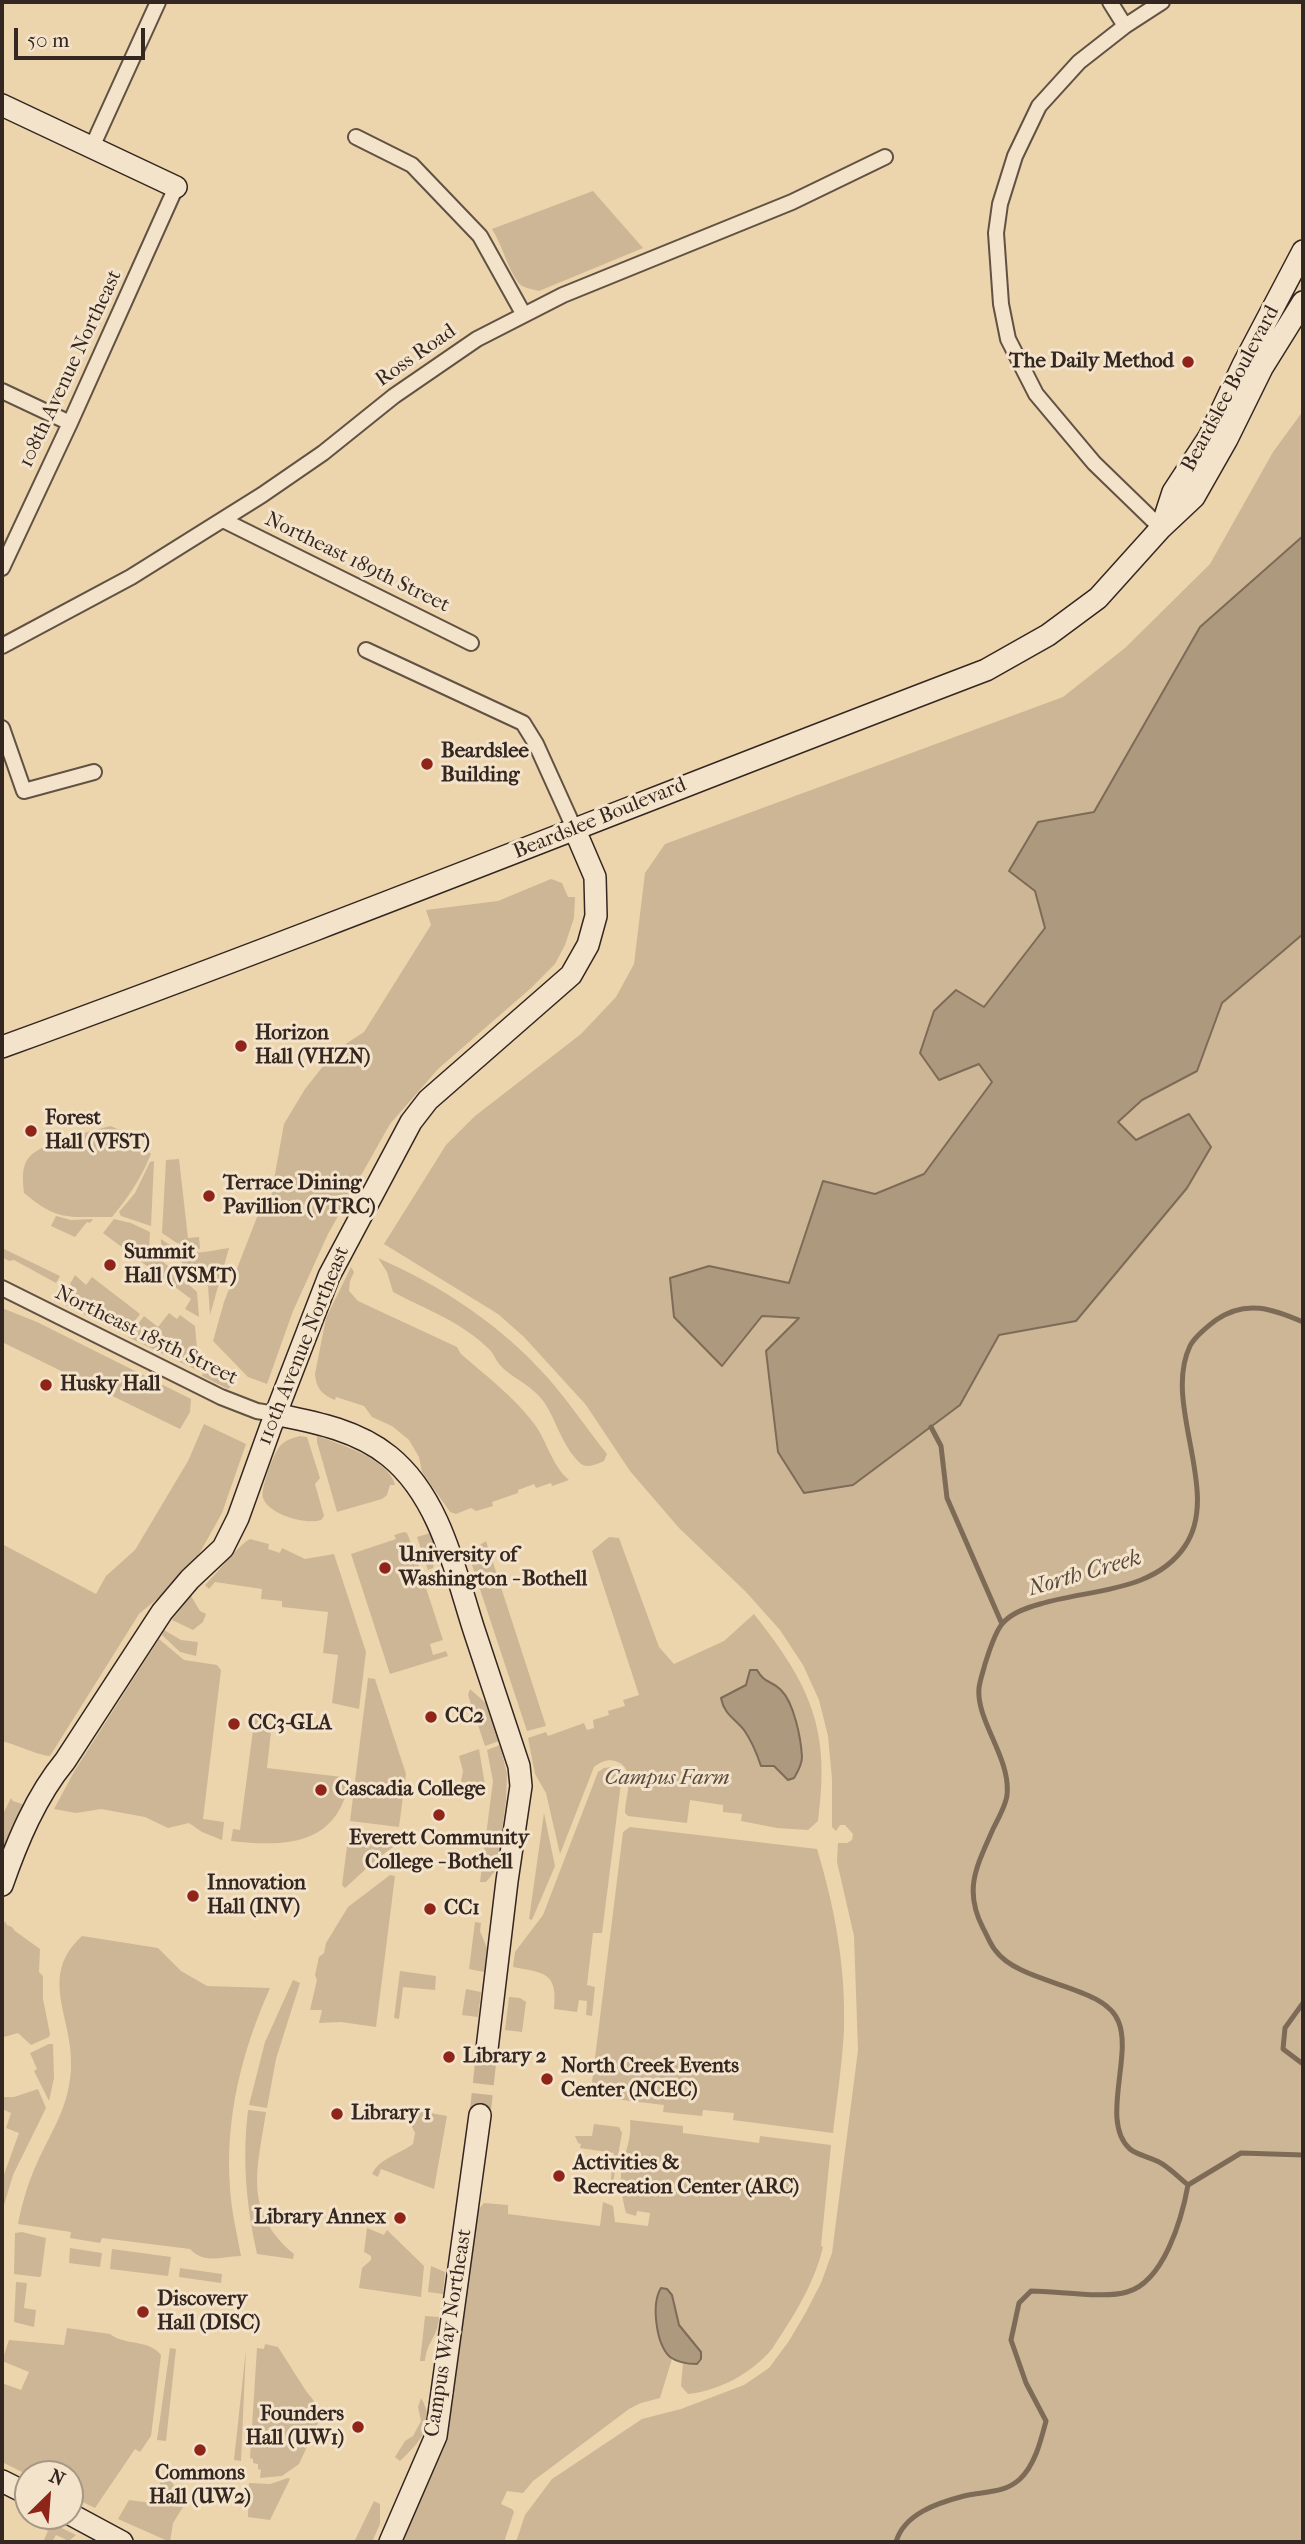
<!DOCTYPE html>
<style>
body{margin:0}
#map{position:relative;width:1305px;height:2544px;overflow:hidden;background:#ecd4ad;font-family:"IM FELL French Canon",serif}
canvas{display:block}
.frame{position:absolute;inset:0;border:4px solid #342620;pointer-events:none}
.north{position:absolute;left:14px;top:2460px;width:70px;height:70px;box-sizing:border-box;background:#f3e3ca;border:2px solid #a79786;border-radius:50%;rotate:25deg;font-size:19px;font-weight:700;line-height:28px;text-align:center;color:#342620}
.north::after{content:'';display:block;margin:auto;width:24px;height:32px;background:#8f2418;clip-path:polygon(50% 0,100% 100%,50% 72%,0 100%)}
.scale{position:absolute;left:14px;top:28px;width:131px;height:32px;box-sizing:border-box;border:4px solid #342620;border-top:0;padding-left:9px;font-size:21px;line-height:24px;white-space:nowrap;color:#342620;-webkit-text-stroke:5px #f3e3ca;paint-order:stroke}
</style>
<div id="map">
<canvas width="1305" height="2544"></canvas>
<div class="frame"></div>
<div class="north">N</div>
<div class="scale">50 m</div>
</div>
<script>
const g = document.querySelector('canvas').getContext('2d');
g.lineJoin = 'round';
function fillPath(path, color) {
  g.fillStyle = color;
  g.fill(path, 'evenodd');
}
function stroke(path, color, width, dash) {
  g.strokeStyle = color;
  g.lineWidth = width;
  g.lineCap = dash ? 'butt' : 'round';
  g.setLineDash(dash || []);
  g.stroke(path);
}
function label(font, color, halo, rows, align = 'center') {
  g.font = font + ' "IM FELL French Canon",serif';
  g.lineWidth = 6;
  g.setLineDash([]);
  g.textBaseline = 'middle';
  g.strokeStyle = halo;
  g.fillStyle = color;
  for (const [text, x, y, turn = 0] of rows) {
    g.save();
    g.translate(x, y);
    g.rotate((+turn || 0) * Math.PI / 180);
    g.textAlign = isNaN(turn) ? turn : align;
    if (halo) g.strokeText(text, 0, 0);
    g.fillText(text, 0, 0);
    g.restore();
  }
}
fillPath(new Path2D(`
 M 593,191 L 643,248 L 539,291 C 531,289 522,288 518,282 C 508,269 502,245 492,229 Z
 M 1303,411 L 1303,2542 L 516,2542 L 525,2515 L 552,2479 L 642,2419 L 681,2409 L 744,2385 L 769,2368 L 789,2341 L 806,2312 L 821,2283 L 832,2253 L 858,2050 L 854,1936 L 837,1862 L 838,1843 L 847,1843 L 852,1840 L 853,1834 L 845,1825 L 840,1825 L 836,1831 L 832,1827 L 832,1779 L 828,1736 L 819,1700 L 803,1665 L 780,1630 L 746,1592 L 679,1528 L 630,1471 L 586,1405 L 524,1337 L 498,1314 L 384,1244 L 446,1145 L 475,1116 L 581,1034 L 616,997 L 634,964 L 645,873 L 665,844 L 1063,697 L 1125,648 L 1210,564 L 1273,452 Z
 M 551,879 L 562,883 L 568,897 L 575,897 L 574,918 L 565,945 L 555,964 L 531,988 L 438,1069 L 390,1124 L 328,1234 L 293,1311 L 267,1384 L 248,1377 L 213,1341 L 224,1302 L 264,1199 L 271,1196 L 284,1124 L 305,1089 L 335,1051 L 364,1032 L 431,925 L 426,910 L 498,901 Z
 M 110,1126 L 128,1133 L 151,1154 C 141,1178 129,1197 112,1217 C 69,1216 60,1223 24,1193 C 23,1183 21,1170 27,1160 C 38,1142 90,1132 110,1126 Z
 M 179,1159 L 188,1238 L 199,1237 L 200,1249 L 177,1243 L 162,1233 L 166,1160 Z
 M 154,1161 L 151,1226 L 121,1216 L 119,1212 L 135,1193 L 150,1162 Z
 M 56,1216 L 71,1220 L 93,1219 L 90,1223 L 87,1222 L 75,1237 L 51,1226 Z
 M 114,1219 L 131,1223 L 150,1232 L 149,1249 L 197,1292 L 199,1317 L 185,1309 L 191,1299 L 103,1233 Z
 M 161,1239 C 188,1259 201,1252 229,1248 L 210,1315 L 208,1286 L 161,1244 Z
 M 2,1248 L 60,1276 L 56,1283 L 14,1260 L 9,1261 L 2,1257 Z
 M 378,1258 C 442,1286 502,1326 548,1378 C 569,1402 587,1429 607,1454 L 604,1461 C 592,1466 585,1470 576,1459 C 561,1442 556,1420 544,1402 C 531,1384 511,1378 499,1364 C 495,1359 494,1354 490,1350 C 462,1322 427,1310 393,1292 L 387,1272 Z
 M 351,1267 L 354,1272 L 350,1281 L 349,1291 L 358,1301 L 457,1347 L 461,1354 C 485,1375 512,1395 532,1421 C 547,1439 551,1465 569,1480 L 552,1486 L 551,1483 L 536,1488 L 534,1484 L 518,1490 L 518,1493 L 492,1502 L 493,1506 L 476,1511 L 471,1508 L 456,1514 L 450,1512 L 422,1472 L 419,1457 L 409,1440 L 392,1426 L 372,1417 L 364,1406 L 336,1397 L 335,1400 C 322,1395 316,1388 315,1374 L 326,1318 Z
 M 75,1275 L 86,1285 L 92,1277 L 140,1314 L 125,1334 L 63,1304 L 73,1288 L 70,1284 Z
 M 2,1308 L 37,1322 L 191,1399 L 190,1412 L 180,1429 L 2,1342 Z
 M 169,1313 L 177,1319 L 180,1315 L 195,1326 L 197,1349 L 233,1385 L 228,1389 L 202,1376 L 203,1373 L 128,1337 L 144,1316 L 158,1327 Z
 M 204,1424 L 246,1444 L 222,1513 L 189,1572 L 139,1614 L 50,1756 C 40,1756 14,1744 2,1741 L 2,1544 L 96,1594 L 106,1576 L 135,1550 L 188,1461 Z
 M 300,1436 L 307,1437 L 320,1478 L 315,1484 L 324,1516 L 321,1520 C 306,1525 269,1515 263,1498 C 260,1490 274,1452 280,1446 C 285,1440 293,1438 300,1436 Z
 M 317,1436 C 340,1444 389,1459 395,1485 L 390,1485 L 387,1495 L 382,1499 L 337,1512 L 317,1442 Z
 M 404,1532 L 407,1533 L 413,1548 L 443,1640 L 430,1644 L 433,1655 L 446,1651 L 448,1656 L 390,1674 L 351,1554 L 396,1539 L 394,1535 Z
 M 430,1533 L 437,1550 L 433,1568 L 428,1570 L 417,1537 Z
 M 609,1537 L 619,1538 L 659,1647 L 674,1664 L 724,1641 L 754,1614 C 810,1685 831,1728 818,1821 L 808,1830 L 777,1828 L 741,1821 L 742,1814 L 723,1812 L 723,1805 L 690,1800 L 687,1823 L 628,1816 L 625,1813 C 625,1796 638,1768 615,1761 C 607,1759 601,1762 594,1767 L 560,1854 L 546,1793 L 535,1774 L 528,1738 L 546,1732 L 548,1736 L 584,1723 L 587,1730 L 594,1728 L 593,1720 L 609,1715 L 608,1711 L 625,1706 L 623,1700 L 639,1695 L 592,1551 Z
 M 250,1539 L 269,1544 L 268,1549 L 280,1553 L 282,1548 L 305,1559 L 334,1554 L 366,1652 L 359,1709 L 332,1703 L 338,1655 L 323,1653 L 328,1612 L 282,1607 L 282,1601 L 261,1599 L 262,1589 L 215,1582 L 209,1589 L 205,1585 C 217,1574 239,1544 250,1539 Z
 M 486,1541 L 546,1726 L 527,1731 L 468,1553 Z
 M 191,1596 L 200,1611 L 206,1614 L 203,1622 L 193,1630 L 172,1620 Z
 M 164,1630 L 181,1640 L 198,1642 L 196,1656 L 180,1652 L 162,1635 Z
 M 159,1639 L 184,1660 L 217,1665 L 221,1670 L 203,1819 L 224,1822 L 222,1840 L 202,1832 L 189,1823 L 168,1828 L 145,1817 L 101,1809 L 76,1813 L 54,1809 L 75,1770 Z
 M 368,1678 L 375,1679 L 406,1774 L 399,1827 L 350,1821 Z
 M 470,1689 L 488,1705 L 499,1741 L 485,1746 L 468,1695 Z
 M 255,1715 L 268,1717 L 268,1722 L 272,1723 L 267,1768 L 350,1778 C 338,1846 288,1847 231,1841 L 233,1829 L 240,1830 Z
 M 500,1745 L 507,1774 L 506,1800 L 497,1869 L 486,1882 L 480,1882 L 493,1781 L 487,1750 Z
 M 479,1749 L 485,1785 L 461,1782 L 463,1771 L 459,1756 Z
 M 612,1767 L 620,1771 L 622,1775 L 602,1933 L 593,1933 L 587,1985 L 595,1987 L 592,2016 L 586,2015 L 587,2001 L 579,2000 L 577,2012 L 554,2009 C 558,1971 543,1973 513,1967 L 515,1952 L 543,1915 L 598,1772 L 604,1768 Z
 M 11,1798 L 13,1801 L 25,1805 L 2,1853 L 2,1816 Z
 M 544,1813 L 555,1866 L 532,1920 L 529,1919 Z
 M 630,1827 L 817,1849 C 835,1908 846,1968 844,2030 C 842,2065 837,2099 833,2133 L 733,2120 L 734,2113 L 703,2110 L 702,2116 L 663,2112 L 664,2105 L 597,2097 L 591,2090 L 623,1832 Z
 M 349,1831 L 397,1836 L 396,1845 L 378,1858 L 345,1888 L 342,1885 Z
 M 390,1875 L 395,1876 L 376,2027 L 341,2022 L 319,2023 L 322,2010 L 310,2010 L 317,1980 L 315,1975 L 319,1957 L 324,1953 L 326,1943 L 348,1907 Z
 M 5,1921 L 7,1925 L 12,1927 L 15,1931 L 40,1949 L 39,1972 L 43,1976 L 43,1999 L 50,2034 L 49,2037 L 31,2045 L 18,2033 L 4,2037 L 2,2032 L 2,1929 Z
 M 475,1922 L 481,1923 L 480,1931 L 487,1948 L 484,1972 L 469,1969 Z
 M 82,1936 L 158,1948 L 181,1971 L 207,1986 L 270,1988 C 242,2051 225,2117 230,2187 C 231,2210 237,2233 241,2256 C 222,2256 205,2265 190,2249 L 102,2238 L 100,2243 L 70,2238 L 71,2232 L 18,2224 C 22,2203 28,2183 37,2163 C 53,2128 69,2107 71,2068 C 74,2018 37,1977 82,1936 Z
 M 400,1971 L 436,1976 L 435,1990 L 403,1987 L 399,2019 L 394,2018 Z
 M 293,1980 L 300,1983 L 276,2059 L 267,2108 L 249,2105 L 265,2042 Z
 M 466,1989 L 481,1992 L 478,2017 L 462,2015 Z
 M 509,1997 L 520,1998 L 526,2002 L 522,2032 L 505,2030 Z
 M 49,2044 L 53,2044 L 54,2078 L 49,2101 L 34,2071 L 37,2069 L 30,2053 Z
 M 38,2089 L 46,2108 L 13,2175 L 2,2212 L 2,2180 L 19,2133 L 6,2128 L 11,2113 L 2,2109 L 2,2097 L 14,2097 Z
 M 403,2108 L 447,2116 L 434,2189 L 381,2169 L 378,2177 L 372,2174 C 380,2158 398,2155 413,2144 L 415,2133 Z
 M 248,2110 L 266,2112 C 257,2171 243,2211 294,2254 L 293,2259 L 257,2254 C 246,2205 242,2159 248,2110 Z
 M 630,2120 L 683,2126 L 683,2133 L 752,2142 L 759,2143 L 760,2136 L 831,2145 L 821,2246 L 823,2247 C 814,2285 793,2317 772,2349 C 752,2373 719,2391 688,2394 L 681,2386 L 683,2362 L 672,2359 L 660,2398 L 641,2403 L 629,2409 L 533,2481 L 523,2493 L 507,2491 L 501,2504 L 512,2509 L 514,2512 L 504,2542 L 402,2542 L 443,2450 L 448,2426 L 475,2214 L 484,2203 L 508,2205 L 508,2214 L 600,2226 L 603,2202 L 613,2206 L 615,2222 L 648,2226 L 650,2213 L 637,2211 L 636,2216 L 626,2213 C 623,2201 620,2187 621,2174 C 623,2154 632,2143 630,2120 Z
 M 594,2124 L 619,2127 L 622,2133 L 611,2194 L 609,2194 L 614,2153 L 580,2148 L 581,2144 L 578,2143 L 575,2136 L 592,2136 Z
 M 367,2228 L 384,2235 L 387,2230 L 424,2266 L 421,2297 L 359,2288 L 362,2268 L 371,2260 L 371,2256 L 364,2252 Z
 M 22,2232 L 46,2238 L 41,2276 L 39,2277 L 14,2274 L 15,2233 Z
 M 70,2248 L 102,2253 L 100,2267 L 69,2263 Z
 M 112,2249 L 171,2257 L 168,2276 L 110,2269 Z
 M 431,2266 L 445,2272 L 443,2294 L 428,2292 Z
 M 180,2268 L 222,2274 L 221,2283 L 179,2277 Z
 M 16,2282 L 27,2283 L 24,2308 L 36,2310 L 34,2327 L 14,2322 Z
 M 425,2316 L 439,2317 C 438,2337 427,2341 425,2361 L 420,2361 Z
 M 67,2328 L 110,2334 C 125,2346 149,2339 161,2355 L 151,2436 L 140,2452 L 135,2449 L 95,2508 L 70,2496 L 70,2474 L 28,2475 L 2,2462 L 2,2383 L 21,2390 L 29,2372 L 2,2361 L 9,2340 L 64,2345 Z
 M 265,2344 L 278,2347 L 306,2391 L 323,2412 L 299,2464 L 282,2476 L 260,2478 L 261,2470 L 258,2469 L 258,2464 L 253,2463 L 253,2459 L 250,2458 L 257,2348 L 264,2349 Z
 M 170,2348 L 176,2349 L 166,2441 L 157,2440 Z
 M 246,2349 L 241,2461 L 234,2460 Z
 M 421,2398 C 437,2424 420,2442 400,2461 L 395,2457 L 405,2441 L 413,2436 L 421,2421 L 418,2407 Z
 M 161,2476 L 167,2476 L 186,2501 L 158,2497 Z
 M 288,2478 L 290,2479 L 270,2520 L 248,2517 L 249,2483 L 270,2484 Z
 M 129,2500 L 183,2507 L 173,2523 L 170,2542 L 118,2519 Z
 M 374,2501 L 380,2504 L 380,2524 L 372,2542 L 354,2542 Z
 M 37,2516 L 76,2535 L 69,2541 L 56,2535 L 52,2542 L 43,2542 L 48,2531 L 35,2524 Z`), '#cdb695');
const water = new Path2D(`
 M 1303,536 L 1303,934 L 1222,1003 L 1197,1071 L 1142,1100 L 1118,1122 L 1136,1140 L 1189,1114 L 1211,1147 L 1187,1188 L 1076,1321 L 999,1335 L 960,1405 L 853,1485 L 804,1493 L 778,1452 L 766,1351 L 799,1318 L 762,1316 L 722,1366 L 674,1317 L 670,1278 L 709,1266 L 789,1283 L 823,1181 L 875,1194 L 924,1174 L 992,1082 L 979,1064 L 939,1080 L 920,1053 L 934,1011 L 956,990 L 984,1007 L 1045,928 L 1035,891 L 1009,871 L 1038,822 L 1094,812 L 1200,627 Z
 M 750,1670 L 757,1670 C 765,1684 771,1680 781,1690 C 794,1703 801,1738 802,1757 C 802,1765 798,1771 794,1778 L 788,1780 L 774,1766 L 761,1766 C 757,1754 751,1740 744,1730 C 734,1718 724,1714 721,1698 L 746,1685 Z
 M 661,2288 L 667,2289 L 672,2295 L 679,2325 L 701,2352 L 701,2359 L 697,2364 C 688,2364 677,2362 670,2357 C 656,2344 651,2304 661,2288 Z`);
fillPath(water, '#ad997d');
stroke(water, '#7d6b58', 2);
stroke(new Path2D(`
 M 931,1427 L 941,1446 L 947,1498 L 1002,1624
 M 1303,2003 L 1285,2028 L 1283,2049 L 1303,2064
 M 1188,2185 L 1241,2153 L 1303,2155
 M 896,2542 C 904,2514 937,2503 964,2496 C 983,2491 1004,2494 1020,2479 C 1035,2465 1041,2440 1046,2421 L 1026,2383 L 1011,2340 L 1019,2303 L 1031,2291 C 1057,2291 1105,2299 1127,2292 C 1164,2282 1182,2218 1188,2185 C 1178,2177 1169,2167 1159,2162 C 1150,2157 1137,2155 1130,2149 C 1100,2123 1132,2057 1119,2023 C 1106,1984 1021,1986 995,1950 C 990,1944 987,1935 983,1928 C 963,1889 977,1866 993,1829 C 998,1819 1006,1805 1007,1795 C 1011,1758 976,1721 979,1688 C 980,1680 983,1672 985,1664 C 989,1652 994,1634 1002,1624 C 1011,1613 1026,1608 1040,1604 C 1088,1589 1154,1593 1185,1546 C 1222,1492 1162,1404 1190,1346 C 1195,1336 1207,1327 1216,1320 C 1246,1299 1273,1309 1303,1322`), '#7d6b58', 5);
stroke(new Path2D(`
 M 480,2115 L 487,2049`), '#c7b191', 21, [21, 10]);
const street = new Path2D(`
 M 1110,2 L 1125,26
 M 356,137 L 412,165 L 480,236 L 524,315
 M 92,147 L 158,2
 M 2,391 L 70,423
 M 223,520 L 471,643
 M 1161,528 L 1094,463 L 1036,394 L 1008,339 L 1001,304 L 996,233 L 1000,204 L 1015,156 L 1039,106 L 1079,62 L 1125,26 L 1162,2
 M 2,568 L 70,423 L 176,187
 M 2,646 L 131,577 L 262,495 L 323,453 L 394,396 L 477,339 L 563,295 L 792,202 L 885,157
 M 366,650 L 523,723 L 536,744 L 574,828
 M 2,728 L 24,791 L 94,772
 M 2,1288 L 221,1397 L 257,1411 L 275,1414`);
const secondary = new Path2D(`
 M 2,105 L 176,187
 M 1162,526 L 1173,492 L 1209,437 L 1243,365 L 1303,251
 M 2,1047 C 332,927 658,795 986,670 L 1048,635 L 1098,598 L 1161,528 L 1194,497 L 1227,439 L 1262,368 L 1303,302
 M 275,1414 C 314,1422 357,1430 389,1456 C 440,1497 455,1571 474,1630 C 489,1675 504,1721 519,1766 L 521,1786 L 507,1881 L 487,2049
 M 2,1885 C 17,1842 36,1796 65,1761 L 162,1612 L 190,1579 L 223,1548 L 238,1518 L 271,1426 L 329,1276 L 411,1122 L 428,1100 L 571,975 L 588,945 L 596,916 L 595,877 L 574,828
 M 2,2481 L 28,2494
 M 70,2514 L 122,2542
 M 390,2542 L 436,2436 L 480,2115`);
stroke(street, '#625243', 18);
stroke(secondary, '#342620', 24);
stroke(street, '#f3e3ca', 14);
stroke(secondary, '#f3e3ca', 21);
for (const [x, y, r, color] of [
 [1188,362,7,"#8f2418"],
 [427,764,7,"#8f2418"],
 [241,1046,7,"#8f2418"],
 [31,1131,7,"#8f2418"],
 [209,1196,7,"#8f2418"],
 [110,1265,7,"#8f2418"],
 [46,1385,7,"#8f2418"],
 [385,1568,7,"#8f2418"],
 [431,1717,7,"#8f2418"],
 [234,1724,7,"#8f2418"],
 [321,1790,7,"#8f2418"],
 [439,1815,7,"#8f2418"],
 [193,1896,7,"#8f2418"],
 [430,1909,7,"#8f2418"],
 [449,2057,7,"#8f2418"],
 [547,2079,7,"#8f2418"],
 [337,2114,7,"#8f2418"],
 [559,2176,7,"#8f2418"],
 [400,2218,7,"#8f2418"],
 [143,2312,7,"#8f2418"],
 [358,2427,7,"#8f2418"],
 [200,2450,7,"#8f2418"]
]) {
  const dot = new Path2D();
  dot.arc(x, y, r, 0, 2 * Math.PI);
  g.fillStyle = color;
  g.fill(dot);
  stroke(dot, '#f3e3ca', 2.5);
}
label('21px', '#342620', '#f3e3ca', [
 ["Ross Road",416,356,-35],
 ["108th Avenue Northeast",71,369,-65],
 ["Beardslee Boulevard",1231,389,-62],
 ["Northeast 189th Street",357,563,26],
 ["Beardslee Boulevard",600,819,-22],
 ["Northeast 185th Street",146,1336,26],
 ["110th Avenue Northeast",304,1346,-68],
 ["Campus Way Northeast",449,2333,-81]
]);
label('bold 21px', '#342620', '#f3e3ca', [
 ["The Daily Method",1174,362,"right"],
 ["Beardslee",441,752],
 ["Building",441,776],
 ["Horizon",255,1034],
 ["Hall (VHZN)",255,1058],
 ["Forest",45,1119],
 ["Hall (VFST)",45,1143],
 ["Terrace Dining",223,1184],
 ["Pavillion (VTRC)",223,1208],
 ["Summit",124,1253],
 ["Hall (VSMT)",124,1277],
 ["Husky Hall",60,1385],
 ["University of",399,1556],
 ["Washington - Bothell",399,1580],
 ["CC2",445,1717],
 ["CC3-GLA",248,1724],
 ["Cascadia College",335,1790],
 ["Everett Community",439,1839,"center"],
 ["College - Bothell",439,1863,"center"],
 ["Innovation",207,1884],
 ["Hall (INV)",207,1908],
 ["CC1",444,1909],
 ["Library 2",463,2057],
 ["North Creek Events",561,2067],
 ["Center (NCEC)",561,2091],
 ["Library 1",351,2114],
 ["Activities &",573,2164],
 ["Recreation Center (ARC)",573,2188],
 ["Library Annex",386,2218,"right"],
 ["Discovery",157,2300],
 ["Hall (DISC)",157,2324],
 ["Founders",344,2415,"right"],
 ["Hall (UW1)",344,2439,"right"],
 ["Commons",200,2474,"center"],
 ["Hall (UW2)",200,2498,"center"]
], 'left');
label('italic 21px', '#5a4a3d', '#f3e3ca', [
 ["Campus Farm",667,1779]
]);
label('italic 23px', '#58483c', '#f3e3ca', [
 ["North Creek",1085,1574,-16]
]);
</script>
